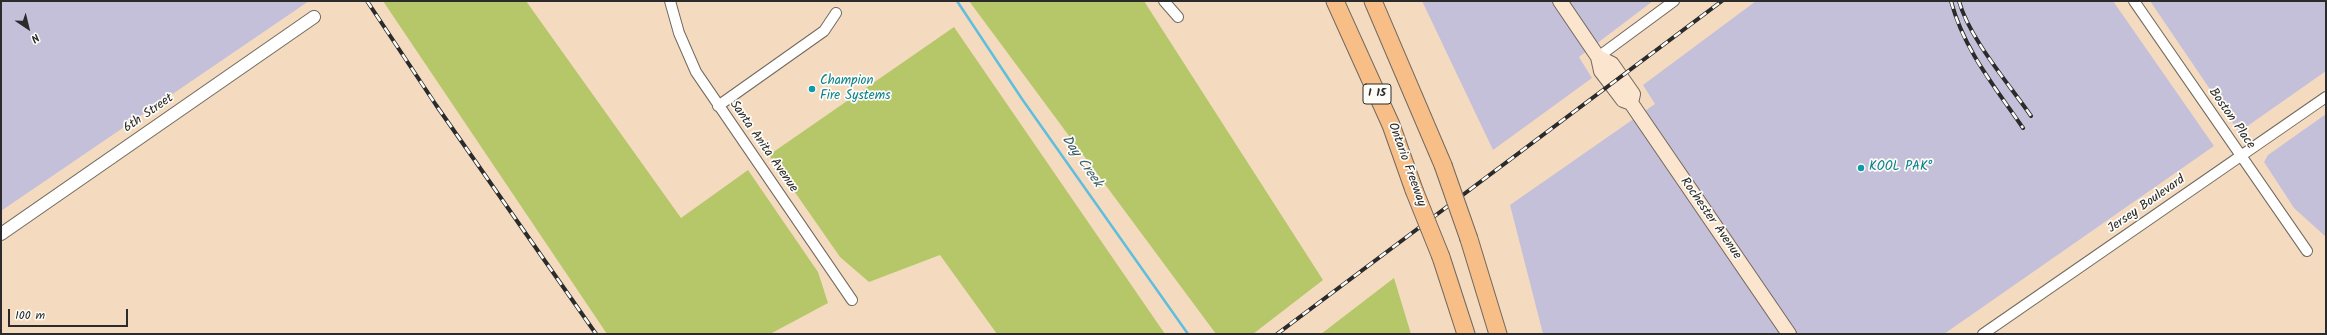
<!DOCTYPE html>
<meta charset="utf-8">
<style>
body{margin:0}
#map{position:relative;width:2327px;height:335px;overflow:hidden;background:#f4dbbf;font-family:Kalam,sans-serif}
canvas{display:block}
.frame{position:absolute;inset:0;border:2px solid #2b2b2b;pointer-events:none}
.north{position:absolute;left:8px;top:8px;width:40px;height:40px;-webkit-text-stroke:3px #fdfcf7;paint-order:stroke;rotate:145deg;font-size:11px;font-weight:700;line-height:16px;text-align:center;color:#2b2b2b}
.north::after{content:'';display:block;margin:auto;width:14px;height:18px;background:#2b2b2b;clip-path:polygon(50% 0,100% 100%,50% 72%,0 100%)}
.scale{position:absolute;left:8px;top:309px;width:120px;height:18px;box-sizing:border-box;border:2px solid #2b2b2b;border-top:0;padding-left:5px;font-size:12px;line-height:14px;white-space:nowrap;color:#2b2b2b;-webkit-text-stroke:3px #fdfcf7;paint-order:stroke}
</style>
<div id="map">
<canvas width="2327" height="335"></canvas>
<div class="frame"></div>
<div class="north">N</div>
<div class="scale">100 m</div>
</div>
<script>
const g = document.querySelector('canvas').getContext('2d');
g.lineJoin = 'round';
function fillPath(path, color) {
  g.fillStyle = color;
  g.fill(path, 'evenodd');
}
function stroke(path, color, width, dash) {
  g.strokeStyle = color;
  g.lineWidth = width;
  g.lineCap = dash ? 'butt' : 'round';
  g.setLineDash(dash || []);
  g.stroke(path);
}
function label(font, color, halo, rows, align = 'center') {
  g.font = font + ' Kalam,sans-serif';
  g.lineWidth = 3.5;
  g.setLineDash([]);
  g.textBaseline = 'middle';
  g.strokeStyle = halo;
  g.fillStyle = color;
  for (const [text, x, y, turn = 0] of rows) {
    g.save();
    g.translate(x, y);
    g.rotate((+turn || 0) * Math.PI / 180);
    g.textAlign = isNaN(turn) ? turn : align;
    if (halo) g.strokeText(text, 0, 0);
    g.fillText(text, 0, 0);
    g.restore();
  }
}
fillPath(new Path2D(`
 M 1,1 L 309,1 L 1,211 Z
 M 1422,1 L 1653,1 L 1579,57 L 1592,78 L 1493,150 Z
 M 1756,1 L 2113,1 L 2214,146 L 1944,334 L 1543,334 L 1510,205 L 1655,104 L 1643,85 Z
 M 2150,1 L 2326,1 L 2326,71 L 2239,132 Z
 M 2326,114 L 2326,237 L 2294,208 L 2264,162 L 2268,155 Z`), '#c5c0da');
fillPath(new Path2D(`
 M 383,1 L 526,1 L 681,218 L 748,170 L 818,272 L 828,303 L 770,334 L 607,334 Z
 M 969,1 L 1144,1 L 1323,280 L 1253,334 L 1216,334 Z
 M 954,27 L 1165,334 L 997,334 L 940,255 L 869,282 L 840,257 L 769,155 Z
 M 1394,278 L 1411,334 L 1321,334 Z`), '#b6c76a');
stroke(new Path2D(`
 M 957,1 L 1022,99 L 1188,334`), '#5fbddd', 2.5);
const minor = new Path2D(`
 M 670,1 L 679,33 L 696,72 L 852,300
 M 1164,1 L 1178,17
 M 2134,1 L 2307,251
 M 1598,57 L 1674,1
 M 718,106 L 824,31 L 836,13
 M 1983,334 L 2326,97`);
const tertiary = new Path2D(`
 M 1,234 L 314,17`);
const secondary = new Path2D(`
 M 1560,1 L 1598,57 L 1601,71 L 1611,84 L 1623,100 L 1631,103 L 1789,334
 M 1598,57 L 1612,64 L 1633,94 L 1631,103`);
const motorway = new Path2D(`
 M 1335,1 L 1391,125 L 1414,190
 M 1373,1 L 1443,165
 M 1469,239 L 1498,334
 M 1441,257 L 1466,334`);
stroke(minor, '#71695f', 12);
stroke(tertiary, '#71695f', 14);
stroke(secondary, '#71695f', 16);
stroke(motorway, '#71695f', 19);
stroke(minor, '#fff', 10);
stroke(tertiary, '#fff', 12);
stroke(secondary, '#fce5cf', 14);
stroke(motorway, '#f7be88', 17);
const rail = new Path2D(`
 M 367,1 L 436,105 L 596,334
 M 1951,1 C 1964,50 1995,87 2023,128
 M 1959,1 C 1969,38 2009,84 2031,116
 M 1277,334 L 1722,1`);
stroke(rail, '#2b2b2b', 4);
stroke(rail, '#fdfcf7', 2.5, [8]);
const motorwayBridge = new Path2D(`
 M 1443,165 L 1469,239
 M 1414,190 L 1441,257`);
stroke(motorwayBridge, '#71695f', 19, []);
stroke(motorwayBridge, '#f7be88', 17);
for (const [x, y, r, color] of [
 [812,89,4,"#0f9aa8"],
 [1861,168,4,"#0f9aa8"]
]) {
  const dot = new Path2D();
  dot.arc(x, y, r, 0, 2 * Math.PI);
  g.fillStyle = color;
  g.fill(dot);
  stroke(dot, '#fdfcf7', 1.5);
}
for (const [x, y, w] of [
 [1377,94,28]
]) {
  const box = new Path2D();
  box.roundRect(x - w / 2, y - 10, w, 20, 3);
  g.fillStyle = '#fdfcf7';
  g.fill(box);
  stroke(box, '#2b2b2b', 1);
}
label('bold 12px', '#2b2b2b', null, [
 ["I 15",1377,94]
]);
label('13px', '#0d838f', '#fdfcf7', [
 ["Champion",820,82],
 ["Fire Systems",820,97],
 ["KOOL PAK°",1869,168]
], 'left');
label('13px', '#2b2b2b', '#fdfcf7', [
 ["6th Street",149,114,-35],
 ["Boston Place",2231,119,55],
 ["Santa Anita Avenue",763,147,55],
 ["Ontario Freeway",1406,165,70],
 ["Jersey Boulevard",2147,205,-35],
 ["Rochester Avenue",1710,219,55]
]);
label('italic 14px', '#3d5e69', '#fdfcf7', [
 ["Day Creek",1081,162,55]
]);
</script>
